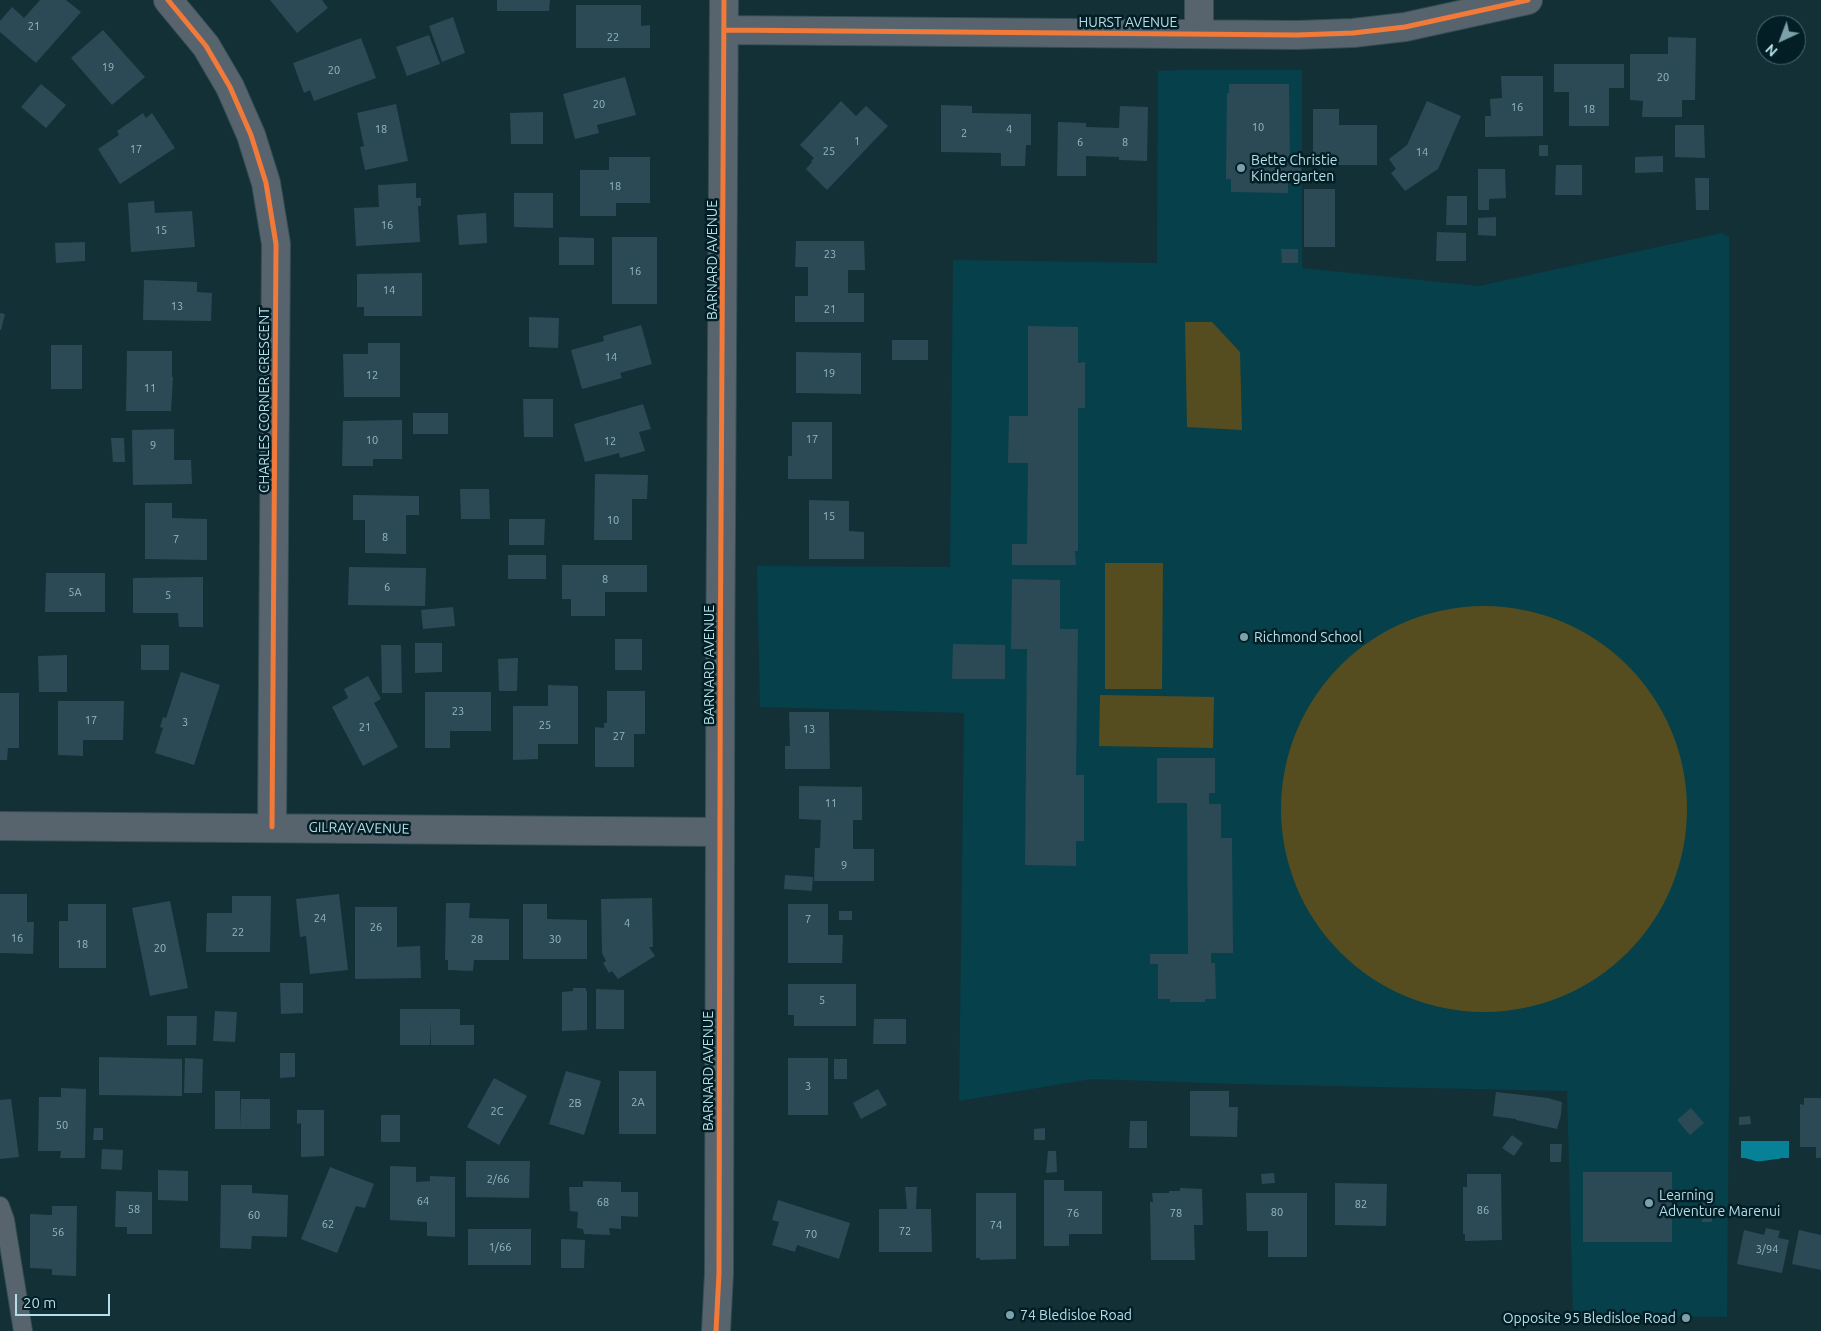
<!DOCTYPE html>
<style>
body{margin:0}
#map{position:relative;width:1821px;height:1331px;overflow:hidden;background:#133036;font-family:Ubuntu,sans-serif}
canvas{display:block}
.north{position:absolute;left:1756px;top:15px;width:50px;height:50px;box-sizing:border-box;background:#031f25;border:1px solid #4b6b73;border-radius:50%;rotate:223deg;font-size:14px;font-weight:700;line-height:20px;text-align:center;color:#b6dee8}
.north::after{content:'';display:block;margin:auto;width:18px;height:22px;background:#7da1aa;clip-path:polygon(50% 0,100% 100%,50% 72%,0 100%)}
.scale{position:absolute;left:15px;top:1294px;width:95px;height:22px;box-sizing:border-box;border:2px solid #b6dee8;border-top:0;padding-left:6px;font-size:15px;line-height:18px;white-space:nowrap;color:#b6dee8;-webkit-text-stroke:4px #031f25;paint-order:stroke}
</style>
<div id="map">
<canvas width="1821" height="1331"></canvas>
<div class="north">N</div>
<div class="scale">20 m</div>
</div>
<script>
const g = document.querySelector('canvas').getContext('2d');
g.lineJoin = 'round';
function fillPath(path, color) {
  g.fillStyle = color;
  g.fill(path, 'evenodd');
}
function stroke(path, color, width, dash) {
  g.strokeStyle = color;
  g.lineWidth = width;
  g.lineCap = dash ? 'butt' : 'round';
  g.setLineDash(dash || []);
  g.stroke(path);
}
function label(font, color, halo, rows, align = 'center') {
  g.font = font + ' Ubuntu,sans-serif';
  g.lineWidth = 5;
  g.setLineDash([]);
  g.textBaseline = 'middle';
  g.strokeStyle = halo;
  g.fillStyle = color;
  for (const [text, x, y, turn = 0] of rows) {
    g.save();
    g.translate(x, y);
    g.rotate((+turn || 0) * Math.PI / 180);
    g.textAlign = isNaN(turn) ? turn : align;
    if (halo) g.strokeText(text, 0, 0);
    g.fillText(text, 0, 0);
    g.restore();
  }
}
fillPath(new Path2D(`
 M 1182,70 L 1302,70 L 1302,268 L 1479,286 L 1722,233 L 1729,237 L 1729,1086 L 1727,1317 L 1573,1316 L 1567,1091 L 1236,1084 L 1092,1079 L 959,1101 L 964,713 L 760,707 L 757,566 L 950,567 L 953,260 L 1157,263 L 1158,71 Z`), '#06404a');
fillPath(new Path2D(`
 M 1185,322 L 1212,322 L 1240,352 L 1242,430 L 1187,427 Z
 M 1105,563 L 1163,563 L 1162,689 L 1105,689 Z
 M1281 809a203 203 0 1 1 406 0a203 203 0 1 1-406 0Z
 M 1100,695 L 1214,697 L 1213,748 L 1099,746 Z`), '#554d1f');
fillPath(new Path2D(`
 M 1741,1141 L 1789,1141 L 1789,1158 L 1780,1158 L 1780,1159 C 1772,1159 1764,1162 1755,1161 C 1751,1160 1748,1158 1741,1158 Z`), '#068196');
fillPath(new Path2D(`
 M 40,0 L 66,0 L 81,12 L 36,63 L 0,32 L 0,21 L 12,7 L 24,18 Z
 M 270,0 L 322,0 L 328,8 L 297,33 Z
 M 497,0 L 550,0 L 549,11 L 497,11 Z
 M 576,5 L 641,5 L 641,26 L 650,25 L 650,48 L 576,48 Z
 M 453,17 L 465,53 L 442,62 L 429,26 Z
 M 103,30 L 145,77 L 112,105 L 71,58 Z
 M 429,35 L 440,64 L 407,76 L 396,47 Z
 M 1668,37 L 1696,38 L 1695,100 L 1682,100 L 1682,117 L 1642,117 L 1643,101 L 1630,100 L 1630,54 L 1668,54 Z
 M 361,38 L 376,78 L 314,101 L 310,90 L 304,93 L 293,63 Z
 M 1554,64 L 1624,64 L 1624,88 L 1609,88 L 1609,126 L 1569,126 L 1569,92 L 1554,92 Z
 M 1501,76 L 1543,76 L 1543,136 L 1485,137 L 1485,116 L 1491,116 L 1490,99 L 1502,98 Z
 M 625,77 L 636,115 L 597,125 L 599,133 L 575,139 L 563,94 Z
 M 41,84 L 66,105 L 46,128 L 21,107 Z
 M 1229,84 L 1289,84 L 1290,161 L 1301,161 L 1301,176 L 1289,176 L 1290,179 L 1288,179 L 1288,193 L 1231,192 L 1231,179 L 1226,179 L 1227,93 L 1229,93 Z
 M 841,101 L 856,116 L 866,106 L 888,126 L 827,190 L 806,169 L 812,162 L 811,161 L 814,158 L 800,145 Z
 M 1427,101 L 1461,116 L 1438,169 L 1405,191 L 1391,173 L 1396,169 L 1389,159 L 1407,145 Z
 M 396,104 L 408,161 L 365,170 L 360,147 L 364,146 L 357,113 Z
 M 941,105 L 972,106 L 972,113 L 1031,114 L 1031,145 L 1026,145 L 1025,166 L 1001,166 L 1001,153 L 941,152 Z
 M 1120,106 L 1148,107 L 1147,161 L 1119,160 L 1119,157 L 1086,156 L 1086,176 L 1057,176 L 1058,122 L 1086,123 L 1086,127 L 1119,128 Z
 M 1313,109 L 1339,109 L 1339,125 L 1377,125 L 1377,165 L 1313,165 Z
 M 543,112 L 543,144 L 511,144 L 510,113 Z
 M 143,113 L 146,118 L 152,113 L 175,148 L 120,184 L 98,149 L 119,135 L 117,131 Z
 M 1675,125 L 1704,125 L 1705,158 L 1675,157 Z
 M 1539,145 L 1548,145 L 1548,156 L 1539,156 Z
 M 1663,156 L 1663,172 L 1635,173 L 1635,157 Z
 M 609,157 L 650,157 L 650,203 L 616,203 L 616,216 L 580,216 L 580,170 L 609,170 Z
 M 1556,165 L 1582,165 L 1582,195 L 1555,195 Z
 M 1478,169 L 1505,169 L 1506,198 L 1489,199 L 1489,210 L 1478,210 Z
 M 1695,178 L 1709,178 L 1709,210 L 1696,210 Z
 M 416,183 L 416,198 L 421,198 L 421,206 L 418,206 L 420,242 L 356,246 L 354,208 L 379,207 L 378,185 Z
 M 1304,189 L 1335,189 L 1335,247 L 1304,247 Z
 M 514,193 L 553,193 L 553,228 L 514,227 Z
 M 1447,196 L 1467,196 L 1467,225 L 1446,225 Z
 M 154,201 L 155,213 L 192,211 L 195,247 L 131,252 L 128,203 Z
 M 486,213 L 487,243 L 459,245 L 457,215 Z
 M 1496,217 L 1496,236 L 1478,235 L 1478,218 Z
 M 1437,232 L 1466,233 L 1466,261 L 1436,261 Z
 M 559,237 L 594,238 L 594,265 L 559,265 Z
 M 612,237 L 657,237 L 657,304 L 612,304 Z
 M 796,241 L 864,241 L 865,270 L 848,270 L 848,293 L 864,293 L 864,322 L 795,322 L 795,296 L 808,296 L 808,267 L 795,267 Z
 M 85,242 L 85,261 L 56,263 L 55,243 Z
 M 1281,249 L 1298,249 L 1298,263 L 1282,263 Z
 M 422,273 L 422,316 L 364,316 L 364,307 L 357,307 L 357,274 Z
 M 144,280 L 197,282 L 197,292 L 212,293 L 211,321 L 143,320 Z
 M 0,313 L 5,314 L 1,330 L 0,330 Z
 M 529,317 L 559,318 L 558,348 L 529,347 Z
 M 641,325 L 652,364 L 620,373 L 622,378 L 582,389 L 571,350 L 604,341 L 603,336 Z
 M 1028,326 L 1078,327 L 1078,363 L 1085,362 L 1085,408 L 1078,408 L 1078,551 L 1075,551 L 1076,565 L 1012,565 L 1012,544 L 1027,544 L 1028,463 L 1008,463 L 1009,416 L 1028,416 Z
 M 892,340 L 928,340 L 928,360 L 892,360 Z
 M 368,343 L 400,343 L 400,397 L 344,397 L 343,354 L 368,354 Z
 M 51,345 L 82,345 L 82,389 L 51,389 Z
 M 127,351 L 172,351 L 172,377 L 173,377 L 171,411 L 126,411 Z
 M 796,352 L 861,353 L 861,394 L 796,393 Z
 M 523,399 L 553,399 L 553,437 L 524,437 Z
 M 643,404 L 651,429 L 639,432 L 645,451 L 620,458 L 619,453 L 585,462 L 574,424 Z
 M 413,413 L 448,413 L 448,434 L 413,434 Z
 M 402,420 L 402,459 L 373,459 L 373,466 L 342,466 L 343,421 Z
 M 792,422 L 832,422 L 832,479 L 788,479 L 788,456 L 792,456 Z
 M 174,429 L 174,460 L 191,460 L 192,484 L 133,485 L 132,430 Z
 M 111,438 L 124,438 L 125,462 L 113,462 Z
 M 595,474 L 648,475 L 647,499 L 632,499 L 632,540 L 594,540 Z
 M 460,489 L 489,489 L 490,519 L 461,519 Z
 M 353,495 L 419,496 L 419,515 L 406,515 L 406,554 L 365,553 L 365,520 L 353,520 Z
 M 809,500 L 849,501 L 849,531 L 864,532 L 864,559 L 809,559 Z
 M 145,503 L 172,503 L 172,518 L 207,519 L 207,560 L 145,559 Z
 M 509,519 L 545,519 L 544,545 L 509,545 Z
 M 508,555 L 546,555 L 546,579 L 508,579 Z
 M 562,565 L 647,565 L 647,592 L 605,592 L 605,616 L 571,616 L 571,599 L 562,599 Z
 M 349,567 L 426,568 L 425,606 L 348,605 Z
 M 46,573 L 105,573 L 105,612 L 45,612 Z
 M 203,577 L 203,627 L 179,627 L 178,613 L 133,613 L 133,578 Z
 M 1012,579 L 1060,580 L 1060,629 L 1078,629 L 1076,775 L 1084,775 L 1084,841 L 1076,841 L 1076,866 L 1025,865 L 1027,649 L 1011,649 Z
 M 453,607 L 455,626 L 423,629 L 421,610 Z
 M 615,639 L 642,639 L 642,670 L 615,670 Z
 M 415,643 L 442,643 L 442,672 L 415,673 Z
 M 953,644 L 1005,645 L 1005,679 L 952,679 Z
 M 141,645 L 169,645 L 169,670 L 141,670 Z
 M 381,645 L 401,645 L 402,693 L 382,693 Z
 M 67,655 L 67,692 L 39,692 L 38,656 Z
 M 518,658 L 517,691 L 499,691 L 498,659 Z
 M 181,672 L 220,685 L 194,765 L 155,753 L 163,728 L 160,727 L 163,717 L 166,718 Z
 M 368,676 L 381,699 L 374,703 L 398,747 L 363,766 L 332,707 L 348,698 L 344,689 Z
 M 548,685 L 578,686 L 578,744 L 538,744 L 538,759 L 513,760 L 513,706 L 548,706 Z
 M 607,691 L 645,691 L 645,734 L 634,734 L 634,767 L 595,767 L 595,727 L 604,728 L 604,723 L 607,723 Z
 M 425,692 L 491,692 L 491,731 L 450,731 L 450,748 L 425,748 Z
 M 0,693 L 19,693 L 19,748 L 8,748 L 7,760 L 0,760 Z
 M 58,701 L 124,701 L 123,740 L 83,740 L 83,756 L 58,755 Z
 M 789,712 L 829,712 L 830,769 L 785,769 L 785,746 L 790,746 Z
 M 1157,758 L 1215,758 L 1215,793 L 1209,793 L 1209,804 L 1221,804 L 1221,838 L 1232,838 L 1233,953 L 1211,953 L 1211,963 L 1215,963 L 1216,999 L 1205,999 L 1205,1002 L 1170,1002 L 1170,999 L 1158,999 L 1158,964 L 1150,964 L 1150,954 L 1188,954 L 1187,803 L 1157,803 Z
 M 799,786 L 862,787 L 862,820 L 853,820 L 853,849 L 874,849 L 874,881 L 814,881 L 815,848 L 820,848 L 821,820 L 799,819 Z
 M 785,875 L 813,877 L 812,891 L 784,889 Z
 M 0,894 L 27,894 L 27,922 L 34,922 L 33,954 L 0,953 Z
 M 339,894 L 348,970 L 310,974 L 306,936 L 300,937 L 296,899 Z
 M 232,896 L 271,896 L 270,952 L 206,952 L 207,913 L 232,913 Z
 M 652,898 L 653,947 L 649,947 L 655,956 L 618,979 L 612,971 L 609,973 L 603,963 L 606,961 L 602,953 L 601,899 Z
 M 170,901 L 188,988 L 150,996 L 132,908 Z
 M 446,903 L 470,903 L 469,918 L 509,919 L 509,960 L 474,960 L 473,971 L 448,970 L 448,960 L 445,960 Z
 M 68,904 L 106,904 L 106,968 L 59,968 L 59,921 L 68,921 Z
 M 523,904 L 547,904 L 547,919 L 587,920 L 587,959 L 523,959 Z
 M 788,904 L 828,904 L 828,935 L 843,935 L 842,963 L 788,963 Z
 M 355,907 L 397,907 L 397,947 L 420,946 L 421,978 L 355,979 Z
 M 839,911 L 852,911 L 852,920 L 839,920 Z
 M 280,983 L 303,983 L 303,1013 L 281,1014 Z
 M 788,984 L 856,984 L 856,1026 L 794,1026 L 794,1015 L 788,1015 Z
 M 573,988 L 586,988 L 586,991 L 587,991 L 587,1030 L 562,1031 L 562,992 L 573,991 Z
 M 596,989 L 624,990 L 624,1029 L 596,1029 Z
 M 400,1009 L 460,1009 L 460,1025 L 474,1025 L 474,1045 L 431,1045 L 431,1019 L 430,1045 L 400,1045 Z
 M 215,1011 L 237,1012 L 235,1042 L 213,1041 Z
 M 167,1016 L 197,1016 L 196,1045 L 167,1045 Z
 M 874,1019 L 906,1019 L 906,1044 L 873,1044 Z
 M 280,1053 L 295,1053 L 295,1077 L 280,1078 Z
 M 99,1057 L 182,1059 L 182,1096 L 99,1095 Z
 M 185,1058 L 203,1059 L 202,1093 L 184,1093 Z
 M 788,1058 L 828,1058 L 828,1115 L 788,1115 Z
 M 834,1059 L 847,1059 L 847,1079 L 834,1079 Z
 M 566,1071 L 601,1081 L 584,1135 L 549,1124 Z
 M 619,1071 L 656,1071 L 656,1134 L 619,1134 Z
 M 494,1078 L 527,1096 L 499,1145 L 467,1127 Z
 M 61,1088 L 86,1089 L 85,1158 L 60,1158 L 61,1151 L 38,1151 L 39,1097 L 61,1097 Z
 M 878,1089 L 887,1105 L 861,1119 L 853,1103 Z
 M 215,1091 L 240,1091 L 240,1129 L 215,1129 Z
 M 1190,1091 L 1229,1091 L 1229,1107 L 1238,1107 L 1237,1137 L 1190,1136 Z
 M 1496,1092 L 1548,1098 L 1562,1102 L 1561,1115 L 1557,1129 L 1516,1120 L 1516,1119 L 1493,1116 Z
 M 1804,1098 L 1821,1098 L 1821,1158 L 1816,1158 L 1816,1147 L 1800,1147 L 1800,1104 L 1804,1105 Z
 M 11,1099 L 19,1157 L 0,1159 L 0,1100 Z
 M 241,1099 L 270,1099 L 270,1129 L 240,1129 Z
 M 1691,1108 L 1704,1123 L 1690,1135 L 1677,1120 Z
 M 297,1110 L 324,1110 L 324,1156 L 301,1157 L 301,1123 L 297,1124 Z
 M 381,1115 L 400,1115 L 400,1142 L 381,1142 Z
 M 1750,1116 L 1751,1124 L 1739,1125 L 1739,1117 Z
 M 1130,1121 L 1147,1121 L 1147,1148 L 1129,1148 Z
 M 94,1128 L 103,1128 L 103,1140 L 93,1140 Z
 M 1045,1128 L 1045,1140 L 1034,1140 L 1034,1129 Z
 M 1512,1135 L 1523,1143 L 1514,1156 L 1502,1148 Z
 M 1550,1144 L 1562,1144 L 1561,1162 L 1550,1162 Z
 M 102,1149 L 123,1150 L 122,1170 L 101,1169 Z
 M 1048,1151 L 1056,1151 L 1057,1172 L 1046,1173 Z
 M 466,1161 L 530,1161 L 529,1198 L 466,1197 Z
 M 390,1166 L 416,1167 L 416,1182 L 430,1181 L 430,1176 L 455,1177 L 455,1237 L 427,1236 L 427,1222 L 390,1220 Z
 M 330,1167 L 374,1184 L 365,1208 L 356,1206 L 337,1253 L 301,1239 Z
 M 158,1170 L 188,1171 L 188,1201 L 158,1200 Z
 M 1583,1172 L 1672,1172 L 1672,1242 L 1583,1242 Z
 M 1274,1173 L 1275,1183 L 1262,1184 L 1261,1174 Z
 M 1467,1174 L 1501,1174 L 1502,1240 L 1465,1241 L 1465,1234 L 1463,1234 L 1463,1187 L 1467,1187 Z
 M 1044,1180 L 1064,1180 L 1064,1191 L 1102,1191 L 1102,1234 L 1069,1234 L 1069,1246 L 1044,1246 Z
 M 583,1181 L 621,1182 L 621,1192 L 638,1192 L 638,1217 L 621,1216 L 621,1229 L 609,1228 L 610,1235 L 584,1234 L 583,1229 L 577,1228 L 578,1212 L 570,1211 L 569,1187 L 583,1187 Z
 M 1335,1183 L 1387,1184 L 1386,1226 L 1335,1225 Z
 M 221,1185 L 252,1185 L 252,1193 L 288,1195 L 287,1237 L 252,1236 L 251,1249 L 220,1248 Z
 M 905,1187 L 917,1187 L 916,1209 L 931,1209 L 932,1252 L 879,1252 L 879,1209 L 907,1209 Z
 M 1180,1188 L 1202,1189 L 1203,1225 L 1194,1225 L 1195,1260 L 1151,1260 L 1150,1202 L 1153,1202 L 1152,1193 L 1169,1193 L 1169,1191 L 1180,1191 Z
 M 116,1191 L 152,1192 L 152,1234 L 127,1234 L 127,1227 L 115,1227 Z
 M 1702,1192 L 1711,1192 L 1712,1222 L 1702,1222 Z
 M 976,1193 L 1016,1193 L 1016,1259 L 980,1260 L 980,1258 L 976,1258 Z
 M 1246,1193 L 1307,1193 L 1307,1257 L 1268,1257 L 1268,1231 L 1247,1231 Z
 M 778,1200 L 850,1223 L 839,1259 L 797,1245 L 795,1252 L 772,1245 L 779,1222 L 772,1220 Z
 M 52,1206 L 77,1206 L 76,1276 L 52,1275 L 52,1269 L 30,1268 L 30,1214 L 52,1215 Z
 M 1766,1228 L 1780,1231 L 1778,1238 L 1789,1240 L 1782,1273 L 1737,1264 L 1744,1230 L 1764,1235 Z
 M 468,1229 L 531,1229 L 531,1265 L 468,1265 Z
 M 1799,1230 L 1821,1235 L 1821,1270 L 1792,1264 Z
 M 561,1239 L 585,1240 L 584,1268 L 561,1268 Z`), '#2c4a55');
const service = new Path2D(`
 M 0,1206 L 5,1220 L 23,1331`);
const minor = new Path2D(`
 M 168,0 L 206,46 L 230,87 L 251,135 L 266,183 L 276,244 L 272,827
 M 1199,0 L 1199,33
 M 724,30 L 1297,35 L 1353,33 L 1405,27 L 1528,0
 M 0,826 L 719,832
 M 716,1331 L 719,1273 C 720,849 720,424 724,0`);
stroke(service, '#334e54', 20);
stroke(minor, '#334e54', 30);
stroke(service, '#58646d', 18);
stroke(minor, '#58646d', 28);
stroke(new Path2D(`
 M 168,0 L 206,46 L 230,87 L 251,135 L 266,183 L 276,244 L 272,827
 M 724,30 L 1297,35 L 1353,33 L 1405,27 L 1528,0
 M 716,1331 L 719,1273 C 720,849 720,424 724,0`), '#f17a3a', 5);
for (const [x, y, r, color] of [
 [1241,168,5,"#7da1aa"],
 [1244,637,5,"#7da1aa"],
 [1649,1203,5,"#7da1aa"],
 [1010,1315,5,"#7da1aa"],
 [1686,1318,5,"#7da1aa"]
]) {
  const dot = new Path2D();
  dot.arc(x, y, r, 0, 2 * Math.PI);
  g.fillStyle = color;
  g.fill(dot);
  stroke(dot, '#031f25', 2);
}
label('11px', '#94b9c3', null, [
 ["21",34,26],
 ["22",613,37],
 ["19",108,67],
 ["20",334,70],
 ["20",1663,77],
 ["20",599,104],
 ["16",1517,107],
 ["18",1589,109],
 ["10",1258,127],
 ["18",381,129],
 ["4",1009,129],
 ["2",964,133],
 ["1",857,141],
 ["6",1080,142],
 ["8",1125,142],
 ["17",136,149],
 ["25",829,151],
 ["14",1422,152],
 ["18",615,186],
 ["16",387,225],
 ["15",161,230],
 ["23",830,254],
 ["16",635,271],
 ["14",389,290],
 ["13",177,306],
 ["21",830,309],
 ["14",611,357],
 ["19",829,373],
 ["12",372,375],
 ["11",150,388],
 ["17",812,439],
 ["10",372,440],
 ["12",610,441],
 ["9",153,445],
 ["15",829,516],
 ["10",613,520],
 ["8",385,537],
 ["7",176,539],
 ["8",605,579],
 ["6",387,587],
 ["5A",75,592],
 ["5",168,595],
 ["23",458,711],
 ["17",91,720],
 ["3",185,722],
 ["25",545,725],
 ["21",365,727],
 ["13",809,729],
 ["27",619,736],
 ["11",831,803],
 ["9",844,865],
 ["24",320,918],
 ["7",808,919],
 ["4",627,923],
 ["26",376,927],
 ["22",238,932],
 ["16",17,938],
 ["28",477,939],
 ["30",555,939],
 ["18",82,944],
 ["20",160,948],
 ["5",822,1000],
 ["3",808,1086],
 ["2A",638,1102],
 ["2B",575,1103],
 ["2C",497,1111],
 ["50",62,1125],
 ["2/66",498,1179],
 ["64",423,1201],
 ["68",603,1202],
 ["82",1361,1204],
 ["58",134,1209],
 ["86",1483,1210],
 ["80",1277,1212],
 ["76",1073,1213],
 ["78",1176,1213],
 ["60",254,1215],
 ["62",328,1224],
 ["74",996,1225],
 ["72",905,1231],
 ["56",58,1232],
 ["70",811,1234],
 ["1/66",500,1247],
 ["3/94",1767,1249]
]);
label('14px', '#b6dee8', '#031f25', [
 ["HURST AVENUE",1128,22],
 ["BARNARD AVENUE",712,260,-90],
 ["CHARLES CORNER CRESCENT",264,400,-90],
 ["BARNARD AVENUE",709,665,-90],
 ["GILRAY AVENUE",359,828,1],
 ["BARNARD AVENUE",708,1071,-90]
]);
label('14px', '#b6dee8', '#031f25', [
 ["Bette Christie",1251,160],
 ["Kindergarten",1251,176],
 ["Richmond School",1254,637],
 ["Learning",1659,1195],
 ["Adventure Marenui",1659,1211],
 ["74 Bledisloe Road",1020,1315],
 ["Opposite 95 Bledisloe Road",1676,1318,"right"]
], 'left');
</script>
